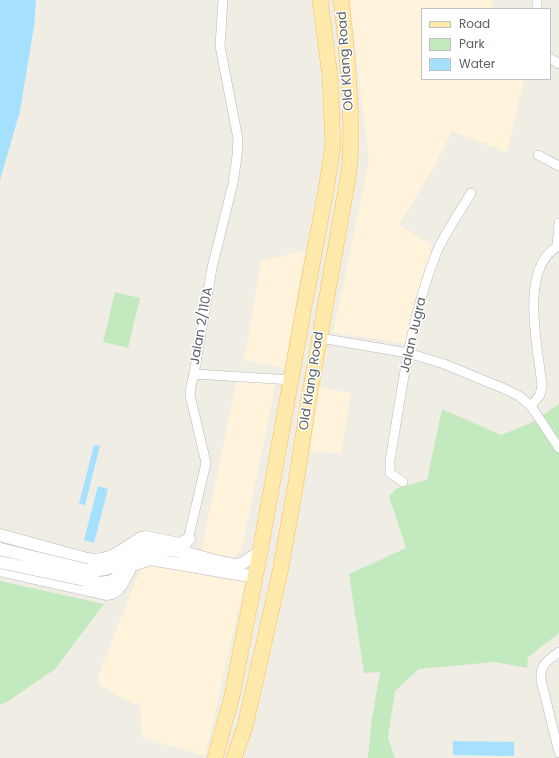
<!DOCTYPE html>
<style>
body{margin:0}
#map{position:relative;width:559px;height:758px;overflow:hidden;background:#f0ede5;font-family:Poppins,sans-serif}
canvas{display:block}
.legend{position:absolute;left:421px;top:8px;width:130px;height:72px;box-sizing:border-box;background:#fff;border:1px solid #bec0c2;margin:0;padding:5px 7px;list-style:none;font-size:12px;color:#5d6267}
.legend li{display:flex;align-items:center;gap:8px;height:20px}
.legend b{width:20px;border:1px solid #bec0c2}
</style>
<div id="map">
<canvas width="559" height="758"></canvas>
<ul class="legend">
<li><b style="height:5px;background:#ffeaab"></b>Road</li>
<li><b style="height:11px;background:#c3eabf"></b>Park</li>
<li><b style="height:11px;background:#a6e0ff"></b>Water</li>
</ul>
</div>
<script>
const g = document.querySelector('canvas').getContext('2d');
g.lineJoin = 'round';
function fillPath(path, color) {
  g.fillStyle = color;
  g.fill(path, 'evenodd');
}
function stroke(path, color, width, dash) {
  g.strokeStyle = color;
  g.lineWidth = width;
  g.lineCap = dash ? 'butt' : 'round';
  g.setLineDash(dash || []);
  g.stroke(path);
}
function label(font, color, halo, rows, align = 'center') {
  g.font = font + ' Poppins,sans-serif';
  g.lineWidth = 3;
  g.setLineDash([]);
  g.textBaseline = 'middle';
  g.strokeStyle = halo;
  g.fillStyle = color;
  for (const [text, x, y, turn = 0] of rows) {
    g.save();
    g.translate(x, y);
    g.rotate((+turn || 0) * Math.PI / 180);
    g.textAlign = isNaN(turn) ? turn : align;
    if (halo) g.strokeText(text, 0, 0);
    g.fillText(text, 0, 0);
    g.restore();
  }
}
fillPath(new Path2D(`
 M 350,0 L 492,0 L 493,9 L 422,9 L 422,79 L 524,79 L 507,152 L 452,131 L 432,170 L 399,225 L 432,245 L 414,344 L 333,333 L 369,161 Z
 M 305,250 L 285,368 L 244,360 L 261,261 Z
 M 237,379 L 276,382 L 242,549 L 236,556 L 230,558 L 201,552 Z
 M 319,387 L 351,393 L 341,453 L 310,451 Z
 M 150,564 L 245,580 L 205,756 L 142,737 L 140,702 L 134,704 L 101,686 L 98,682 L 98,677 L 141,567 Z`), '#fff4db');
fillPath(new Path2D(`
 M 115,292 L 140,298 L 128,348 L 103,342 Z
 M 559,404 L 559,633 L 528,657 L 527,668 L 495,662 L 419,669 L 395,691 L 388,738 L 395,758 L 368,758 L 371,725 L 380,672 L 364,673 L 349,574 L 406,548 L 389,496 L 397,488 L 427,480 L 442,409 L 501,435 L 531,423 Z
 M 0,581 L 104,604 L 55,669 L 7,702 L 0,705 Z`), '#c3eabf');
fillPath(new Path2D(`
 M 0,0 L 36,0 L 34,26 L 20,111 L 0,180 Z
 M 94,445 L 100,446 L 85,505 L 79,504 Z
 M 98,486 L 108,489 L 94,543 L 84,540 Z
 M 453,741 L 514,742 L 514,756 L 453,755 Z`), '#a6e0ff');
const minor = new Path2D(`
 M 223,0 L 220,46 L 238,139 L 237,156 L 233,183 L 212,268 L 194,374 L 292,380
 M 537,0 L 537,9
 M 550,58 L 559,64
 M 538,155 L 559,166
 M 557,247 L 559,223
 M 320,338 L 408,353 L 444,364 L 505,389 L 519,396 L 531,406 L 559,448
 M 531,406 L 540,395 L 542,385 C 538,348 519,269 557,247
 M 403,482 L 390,473 L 390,460 C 402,391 410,319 436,254 C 444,234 460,212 471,193
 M 187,544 L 206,463 L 190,395 L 191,386 L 194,374
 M 559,652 C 547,661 540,664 541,680 L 559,753`);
const tertiary = new Path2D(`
 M 0,535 L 87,559 C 109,563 123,549 141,538 L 145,537 L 179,544 L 189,539
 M 0,570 L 106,594 C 119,594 123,581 129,571
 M 87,570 C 94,570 101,571 108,568 C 122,563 131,551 146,549 C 174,545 209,562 237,565 L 243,563 L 260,552
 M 84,580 L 101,583 L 112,581 L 133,565 L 150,559 L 255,577`);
const primary = new Path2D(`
 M 215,758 L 232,696 L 260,552 L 304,307 L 326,190 L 333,145 L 330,77 L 320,0
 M 234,758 L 245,727 L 280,572 L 296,483 L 309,398 L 349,172 C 352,143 351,115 349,86 C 347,57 345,29 341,0`);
stroke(minor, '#b6b9bd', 10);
stroke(tertiary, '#b6b9bd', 13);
stroke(primary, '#febe51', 16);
stroke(minor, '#fff', 9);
stroke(tertiary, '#fff', 12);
stroke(primary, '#ffeaab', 15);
const tertiaryBridge = new Path2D(`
 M 0,549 L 87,570
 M 0,562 L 84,580`);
stroke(tertiaryBridge, '#b6b9bd', 13, []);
stroke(tertiaryBridge, '#fff', 12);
label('13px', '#5d6267', '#fff', [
 ["Old Klang Road",346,61,-94],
 ["Jalan 2/110A",202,326,-80],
 ["Jalan Jugra",414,335,-77],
 ["Old Klang Road",312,381,-81]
]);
</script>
